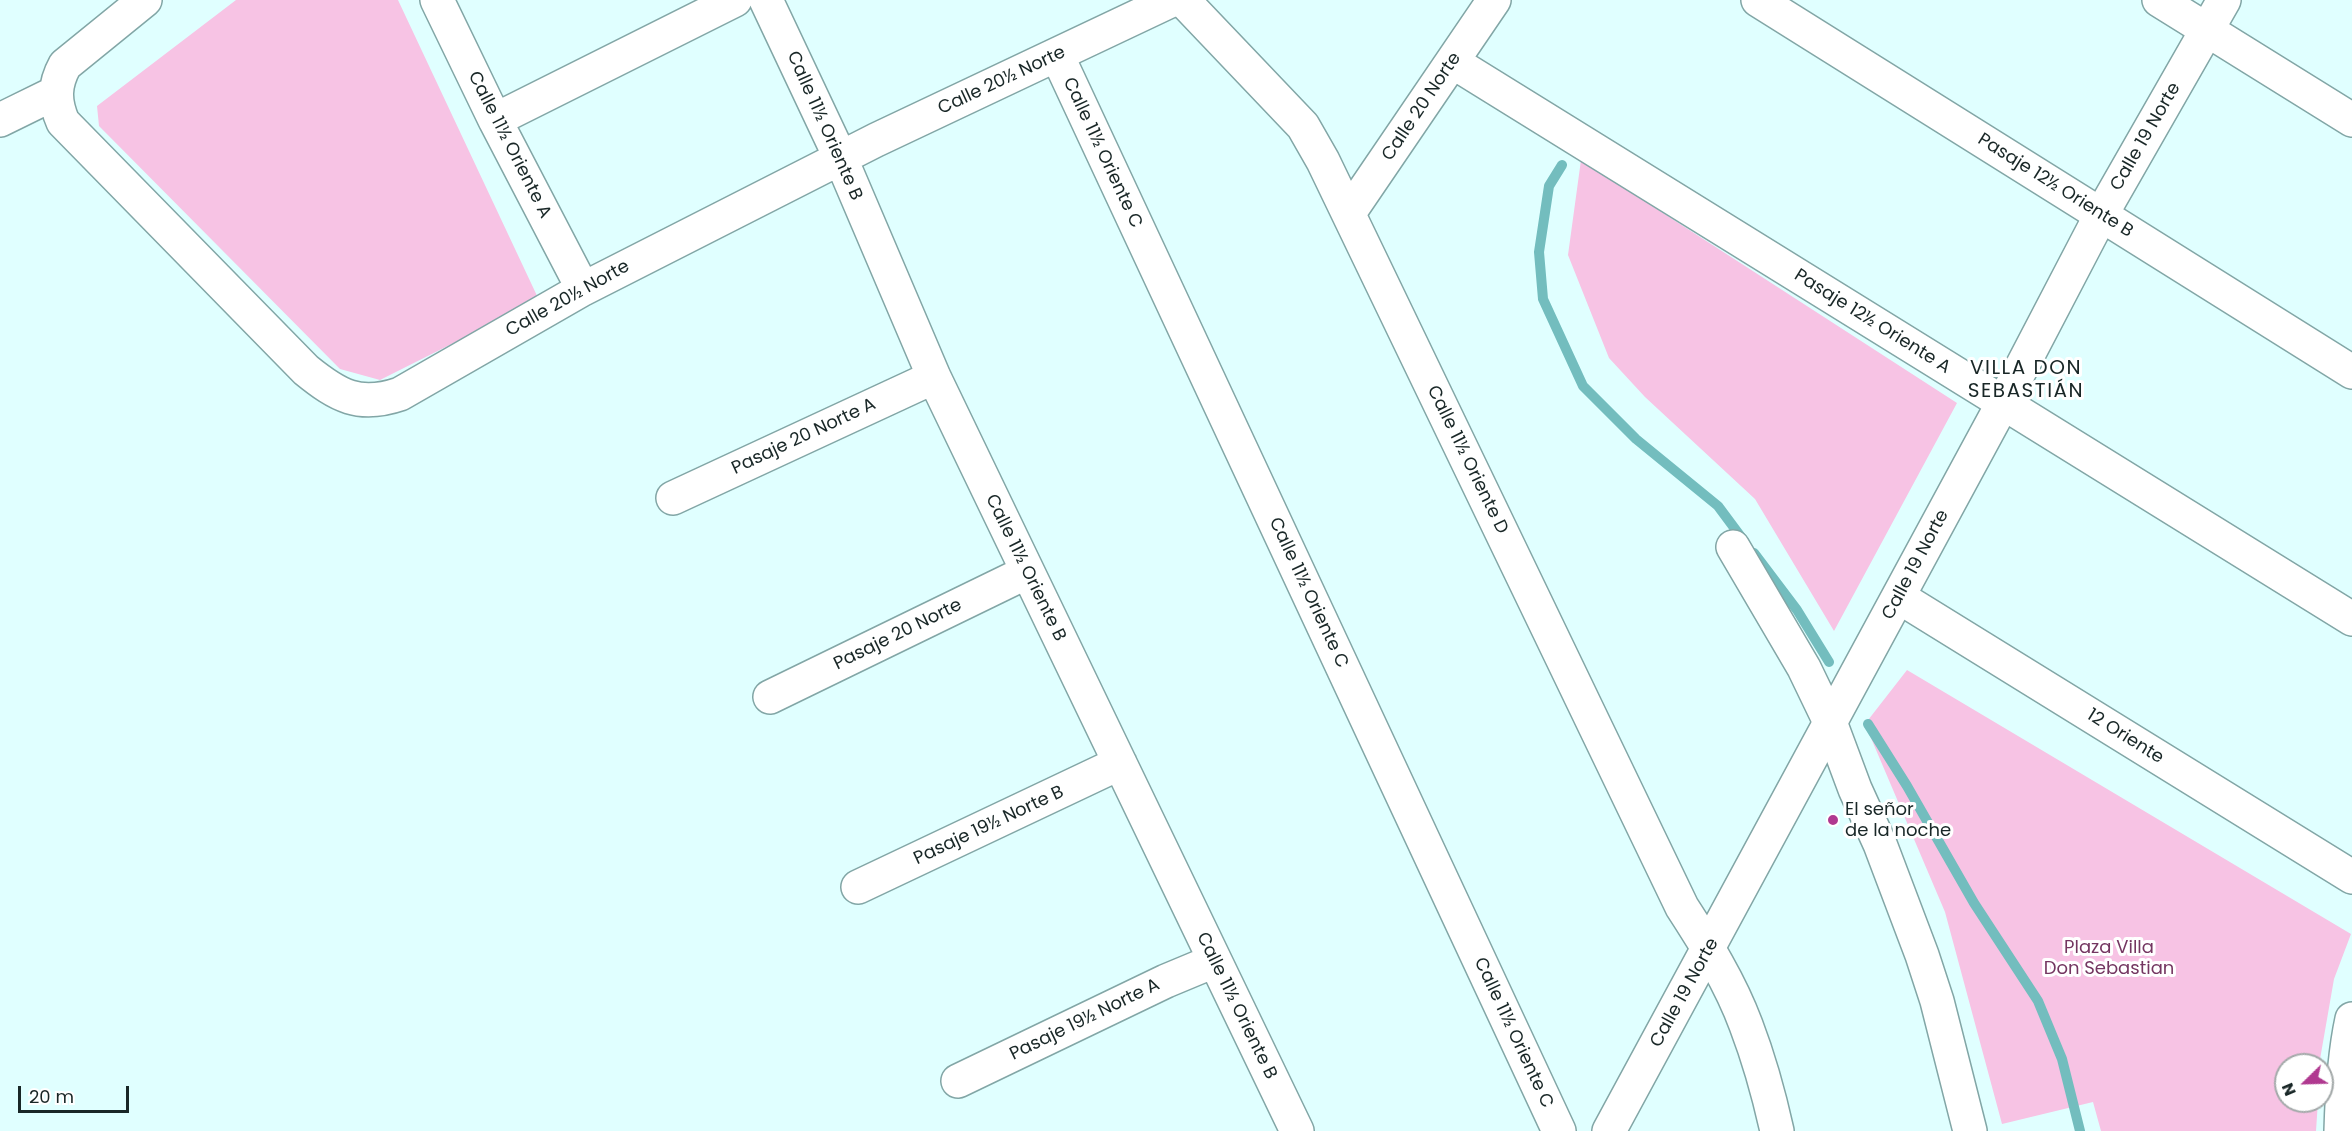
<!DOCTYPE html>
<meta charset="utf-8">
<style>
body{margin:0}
#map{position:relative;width:2352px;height:1131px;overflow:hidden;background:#e0ffff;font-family:Poppins,sans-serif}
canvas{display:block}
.north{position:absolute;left:2274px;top:1053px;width:60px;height:60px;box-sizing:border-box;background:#fff;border:2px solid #a3a9a9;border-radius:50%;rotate:247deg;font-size:16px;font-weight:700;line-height:24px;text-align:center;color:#192727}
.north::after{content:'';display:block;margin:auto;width:21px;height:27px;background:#b03990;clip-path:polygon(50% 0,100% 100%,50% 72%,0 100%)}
.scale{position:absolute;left:18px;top:1086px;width:111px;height:27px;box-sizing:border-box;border:3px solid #192727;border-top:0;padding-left:8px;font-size:18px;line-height:21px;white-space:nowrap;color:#192727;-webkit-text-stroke:4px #fff;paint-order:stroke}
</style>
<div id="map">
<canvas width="2352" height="1131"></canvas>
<div class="north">N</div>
<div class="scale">20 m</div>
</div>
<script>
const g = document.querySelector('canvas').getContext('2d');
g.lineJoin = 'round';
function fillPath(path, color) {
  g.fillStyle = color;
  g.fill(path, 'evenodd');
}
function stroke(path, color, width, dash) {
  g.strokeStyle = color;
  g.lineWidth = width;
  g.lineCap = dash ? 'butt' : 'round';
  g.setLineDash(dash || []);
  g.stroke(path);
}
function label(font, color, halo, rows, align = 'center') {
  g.font = font + ' Poppins,sans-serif';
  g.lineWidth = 6;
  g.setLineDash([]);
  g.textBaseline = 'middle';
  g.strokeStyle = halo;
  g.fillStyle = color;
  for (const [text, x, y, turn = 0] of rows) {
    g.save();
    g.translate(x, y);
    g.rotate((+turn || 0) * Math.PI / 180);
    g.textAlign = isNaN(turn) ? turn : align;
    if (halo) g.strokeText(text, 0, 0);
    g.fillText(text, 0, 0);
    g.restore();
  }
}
fillPath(new Path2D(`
 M 236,0 L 398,0 L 539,300 L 380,380 L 340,369 L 99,126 L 97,106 Z
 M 1581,160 L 1957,403 L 1834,631 L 1755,499 L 1645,397 L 1609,358 L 1568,255 Z
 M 1907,670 L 2351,934 L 2334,979 L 2319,1065 L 2286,1065 L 2286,1101 L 2318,1101 L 2316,1131 L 2101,1131 L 2093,1102 L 2002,1124 L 1945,912 L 1865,724 Z`), '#f7c3e4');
stroke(new Path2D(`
 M 1562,165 L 1549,186 L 1539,252 L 1543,299 L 1583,386 L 1636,439 L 1718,506 L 1744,541
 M 1754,553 L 1797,610 L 1829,662
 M 1868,724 L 1907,786 L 1974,903 L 2038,1001 L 2062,1059 L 2080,1131`), '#73bdbe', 10);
const street = new Path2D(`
 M 145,0 L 65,65 C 54,85 54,101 63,122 L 306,370 C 338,396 359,408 400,394 L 583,289 L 876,140 L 1172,0
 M 437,0 L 495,120 L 583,289
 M 766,0 L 841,159 L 934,377 L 1297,1131
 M 1183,0 L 1303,126 L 1323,161 L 1682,907 C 1706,944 1730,982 1746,1025 C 1759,1059 1769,1095 1777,1131
 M 1758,0 L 2352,372
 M 2159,0 L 2352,120
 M 1057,55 L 1559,1131
 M 1453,62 L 2352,619
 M 0,120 L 55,93
 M 495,120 L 735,0
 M 1349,213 L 1494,0
 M 673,498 L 934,377
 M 1733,547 L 1804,668 L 1830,722 L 1855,789 L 1880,844 L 1922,955 L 1937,1001 L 1970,1131
 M 1899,597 L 2352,877
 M 770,697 L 1027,572
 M 858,887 L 1120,763
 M 958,1081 L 1166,981 L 1214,961
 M 2341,1131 C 2342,1094 2344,1056 2352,1019`);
const secondary = new Path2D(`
 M 1609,1131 L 2003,403 L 2101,215 L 2224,0`);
stroke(street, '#82a6a6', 36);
stroke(secondary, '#82a6a6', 36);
stroke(street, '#fff', 33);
stroke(secondary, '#fff', 33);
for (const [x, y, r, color] of [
 [1833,820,6,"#b03990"]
]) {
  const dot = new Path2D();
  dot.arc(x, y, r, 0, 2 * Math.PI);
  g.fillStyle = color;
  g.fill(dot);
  stroke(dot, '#fff', 2);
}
label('18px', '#192727', '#fff', [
 ["Calle 20½ Norte",1002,81,-25],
 ["Calle 20 Norte",1422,107,-56],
 ["Calle 11½ Oriente B",824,126,66],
 ["Calle 19 Norte",2146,137,-60],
 ["Calle 11½ Oriente A",509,145,63],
 ["Calle 11½ Oriente C",1102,153,65],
 ["Pasaje 12½ Oriente B",2055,186,32],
 ["Calle 20½ Norte",568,299,-29],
 ["Pasaje 12½ Oriente A",1872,322,32],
 ["Pasaje 20 Norte A",804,437,-25],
 ["Calle 11½ Oriente D",1467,460,64],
 ["Calle 19 Norte",1916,565,-62],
 ["Calle 11½ Oriente B",1025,568,64],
 ["Calle 11½ Oriente C",1308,593,65],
 ["Pasaje 20 Norte",898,635,-26],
 ["12 Oriente",2125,737,32],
 ["Pasaje 19½ Norte B",989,826,-25],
 ["Calle 19 Norte",1685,993,-61],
 ["Calle 11½ Oriente B",1236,1006,64],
 ["Pasaje 19½ Norte A",1085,1020,-26],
 ["Calle 11½ Oriente C",1513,1033,65]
]);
label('18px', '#192727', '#fff', [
 ["El señor",1845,810],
 ["de la noche",1845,831]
], 'left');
label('18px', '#743661', '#fff', [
 ["Plaza Villa",2109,948],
 ["Don Sebastian",2109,969]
]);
g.letterSpacing = '1.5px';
label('20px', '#192727', '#fff', [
 ["VILLA DON",2026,369],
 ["SEBASTIÁN",2026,392]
]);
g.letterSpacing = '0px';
</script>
